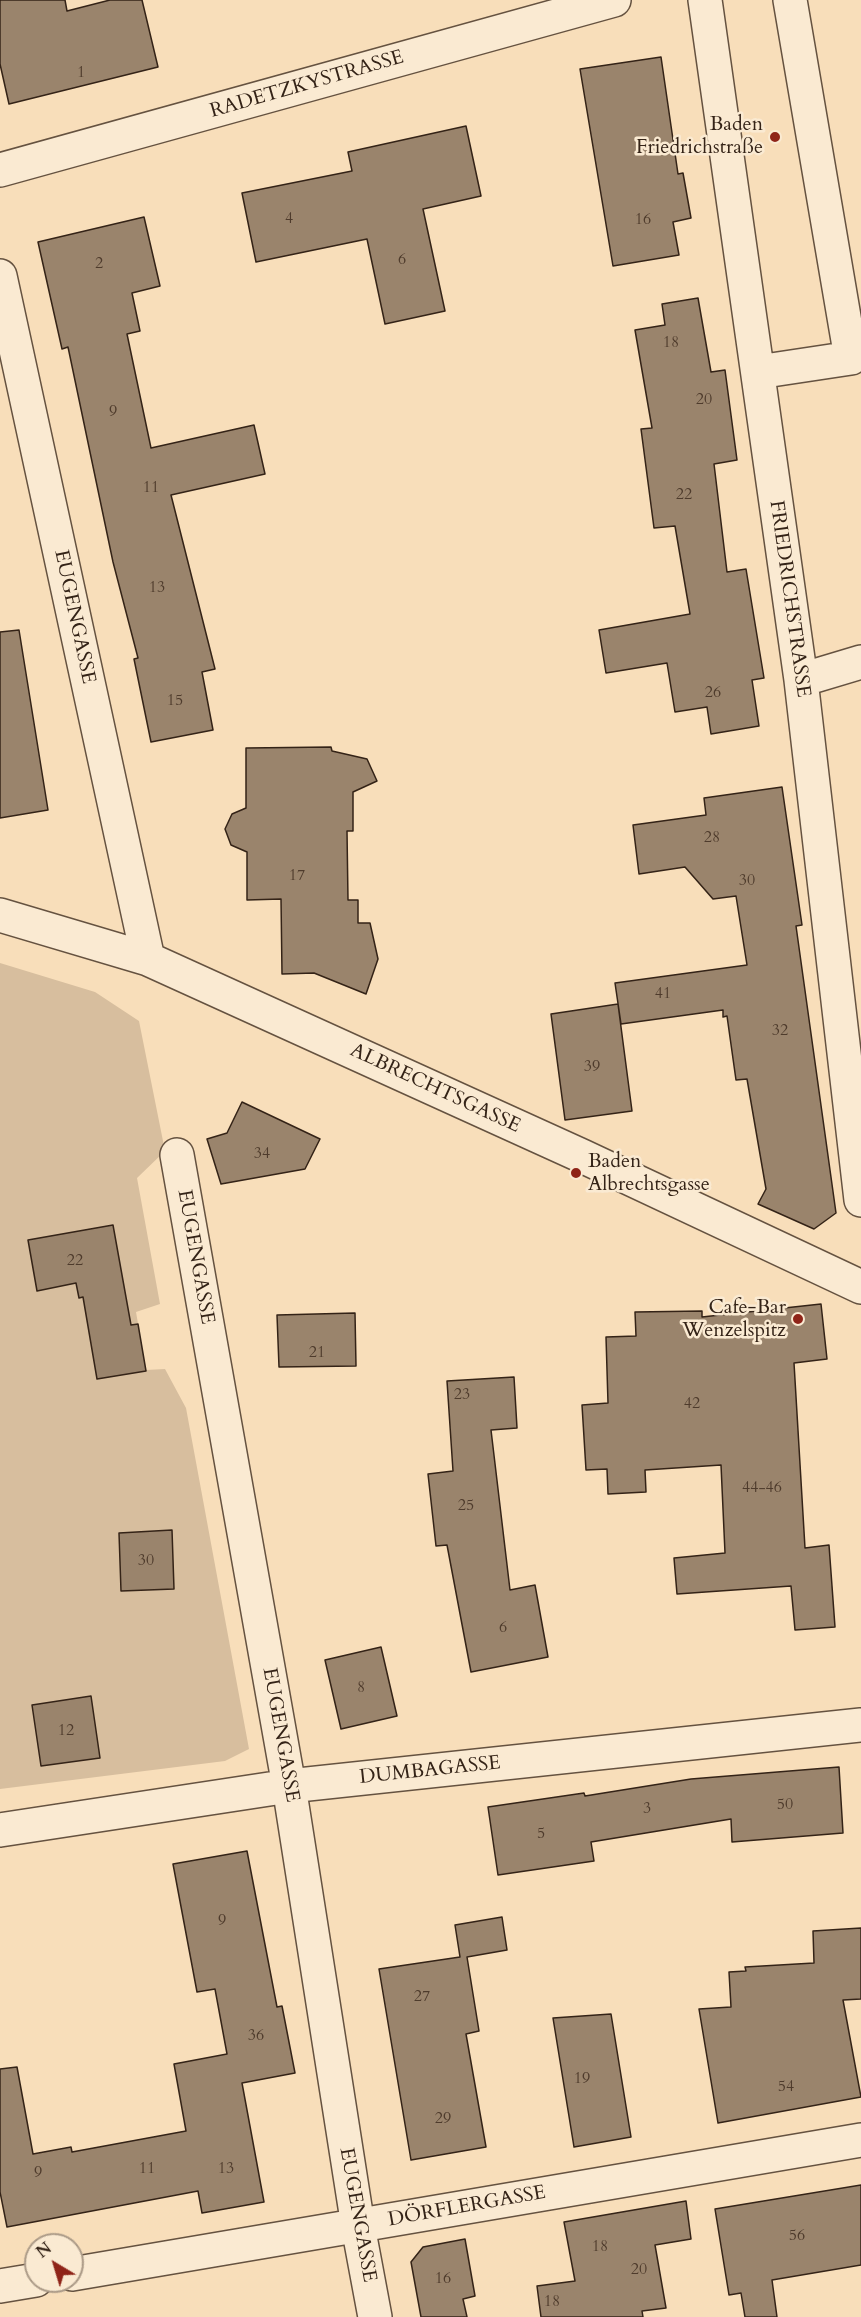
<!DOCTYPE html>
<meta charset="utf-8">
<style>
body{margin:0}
#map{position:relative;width:861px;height:2317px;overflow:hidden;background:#f8deba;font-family:Cardo,serif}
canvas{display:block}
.north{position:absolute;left:24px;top:2233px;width:60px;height:60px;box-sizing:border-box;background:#faead2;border:2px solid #ab9a87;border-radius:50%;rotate:322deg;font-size:16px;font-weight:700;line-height:24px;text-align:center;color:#342317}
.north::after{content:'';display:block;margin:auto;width:21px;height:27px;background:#8f2418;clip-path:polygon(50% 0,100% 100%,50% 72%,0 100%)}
</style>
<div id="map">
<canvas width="861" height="2317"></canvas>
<div class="north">N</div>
</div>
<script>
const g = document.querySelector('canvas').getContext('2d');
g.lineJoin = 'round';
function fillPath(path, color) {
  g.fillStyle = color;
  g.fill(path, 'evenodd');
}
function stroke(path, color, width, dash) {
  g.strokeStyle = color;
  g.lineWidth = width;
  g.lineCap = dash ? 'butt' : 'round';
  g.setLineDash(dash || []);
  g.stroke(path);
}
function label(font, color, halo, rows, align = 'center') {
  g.font = font + ' Cardo,serif';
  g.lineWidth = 5;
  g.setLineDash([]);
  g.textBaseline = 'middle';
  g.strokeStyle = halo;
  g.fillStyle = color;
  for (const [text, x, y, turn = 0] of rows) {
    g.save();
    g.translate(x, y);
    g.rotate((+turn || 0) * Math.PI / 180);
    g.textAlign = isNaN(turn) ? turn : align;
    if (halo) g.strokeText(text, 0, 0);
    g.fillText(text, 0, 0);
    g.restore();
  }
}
fillPath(new Path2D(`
 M 0,963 L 95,992 L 139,1021 L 165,1151 L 137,1178 L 160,1304 L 136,1312 L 146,1370 L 165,1369 L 186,1408 L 249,1749 L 225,1761 L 0,1789 Z`), '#d7be9e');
const building = new Path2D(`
 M 0,0 L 65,0 L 67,11 L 110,0 L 142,0 L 158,67 L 9,104 L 0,64 Z
 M 661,57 L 678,174 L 683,173 L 691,218 L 673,222 L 679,255 L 613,266 L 580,69 Z
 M 466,126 L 481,196 L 423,209 L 445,311 L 385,324 L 367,239 L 256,262 L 242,193 L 352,171 L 348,152 Z
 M 144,217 L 160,286 L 132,293 L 140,331 L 127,334 L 151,448 L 254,425 L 265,474 L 171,495 L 215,669 L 202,672 L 213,730 L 151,742 L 134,659 L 138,658 L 113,562 L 68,347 L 62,349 L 38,242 Z
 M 698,298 L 711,372 L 725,370 L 737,460 L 714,464 L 727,572 L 746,569 L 764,678 L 752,680 L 759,726 L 711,734 L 707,707 L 675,712 L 667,663 L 606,673 L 599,630 L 690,614 L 675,526 L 654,528 L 641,429 L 652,428 L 635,330 L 665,325 L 662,304 Z
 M 19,630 L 48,810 L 0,818 L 0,632 Z
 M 331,747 L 332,751 L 367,759 L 377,781 L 353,792 L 353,831 L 347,831 L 348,900 L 358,900 L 358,923 L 370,923 L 378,959 L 366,994 L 314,973 L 282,974 L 281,899 L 247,900 L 247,852 L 231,845 L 225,829 L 232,814 L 246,808 L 246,748 Z
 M 782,787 L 802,925 L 796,926 L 836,1213 L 814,1229 L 758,1204 L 766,1189 L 747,1079 L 736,1080 L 727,1016 L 723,1017 L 723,1010 L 621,1024 L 615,983 L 747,965 L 736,896 L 713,899 L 685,867 L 639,874 L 633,825 L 706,815 L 704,798 Z
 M 618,1004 L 632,1111 L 565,1120 L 551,1014 Z
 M 242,1102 L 320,1139 L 305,1169 L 221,1184 L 207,1139 L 227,1133 Z
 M 113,1225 L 131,1325 L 138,1324 L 146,1371 L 97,1379 L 83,1297 L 79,1298 L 76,1283 L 37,1291 L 28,1240 Z
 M 821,1304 L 827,1359 L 794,1363 L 805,1548 L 829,1545 L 835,1627 L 795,1630 L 791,1586 L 677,1594 L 674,1558 L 725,1553 L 721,1465 L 645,1470 L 646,1492 L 608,1494 L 607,1469 L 586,1470 L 582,1405 L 608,1403 L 606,1337 L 636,1336 L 635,1312 L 702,1311 L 702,1317 Z
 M 355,1313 L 356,1366 L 279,1367 L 277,1315 Z
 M 514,1377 L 517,1428 L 491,1430 L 510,1590 L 535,1585 L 548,1657 L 471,1672 L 447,1545 L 436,1546 L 428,1474 L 453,1471 L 447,1381 Z
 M 172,1530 L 174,1589 L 121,1591 L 119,1533 Z
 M 381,1647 L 397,1716 L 341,1729 L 325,1660 Z
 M 91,1696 L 100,1758 L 41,1766 L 32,1705 Z
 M 839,1767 L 843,1833 L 732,1842 L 731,1819 L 591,1842 L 594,1861 L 498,1875 L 488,1807 L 584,1793 L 585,1796 L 691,1779 Z
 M 247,1851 L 277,2007 L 282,2006 L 295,2073 L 242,2083 L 264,2202 L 202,2213 L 198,2191 L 7,2227 L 0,2192 L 0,2069 L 17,2067 L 33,2154 L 71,2147 L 72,2152 L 186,2131 L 174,2064 L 227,2054 L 215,1989 L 197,1992 L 173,1864 Z
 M 502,1917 L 507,1950 L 467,1957 L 479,2031 L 466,2034 L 486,2147 L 411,2160 L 379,1969 L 460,1957 L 455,1925 Z
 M 861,1928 L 861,1999 L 843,2000 L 861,2097 L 718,2123 L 699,2009 L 731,2007 L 729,1972 L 746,1971 L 745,1967 L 814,1963 L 813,1931 Z
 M 611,2014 L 631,2137 L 574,2147 L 553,2018 Z
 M 861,2185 L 861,2265 L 772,2280 L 777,2317 L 745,2317 L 741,2293 L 729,2295 L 715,2209 Z
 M 686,2201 L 691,2239 L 655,2245 L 666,2308 L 642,2311 L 643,2317 L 541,2317 L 537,2286 L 575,2281 L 564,2222 Z
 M 465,2239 L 475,2296 L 463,2299 L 467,2317 L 421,2317 L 411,2262 L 423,2247 Z`);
fillPath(building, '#9a846c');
stroke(building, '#342317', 1.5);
const minor = new Path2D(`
 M 705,0 L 801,680 L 861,1200
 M 0,170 L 614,0
 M 0,276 L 148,959
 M 758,372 L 851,358 L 790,0
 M 801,680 L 861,662
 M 0,915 L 148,959 L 582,1156 L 861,1287
 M 177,1155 L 289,1786 L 358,2226 L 375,2317
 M 0,1830 L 289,1786 L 861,1725
 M 72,2274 L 861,2140
 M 0,2286 L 36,2280`);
stroke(minor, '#655240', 36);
stroke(minor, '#faead2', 33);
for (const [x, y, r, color] of [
 [775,137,6,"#8f2418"],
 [576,1173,6,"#8f2418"],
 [798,1319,6,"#8f2418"]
]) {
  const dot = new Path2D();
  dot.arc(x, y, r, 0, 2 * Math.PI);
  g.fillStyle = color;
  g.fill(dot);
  stroke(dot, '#faead2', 2);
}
label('16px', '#4e3b2c', null, [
 ["1",81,73],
 ["4",289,219],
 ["16",643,220],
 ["6",402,260],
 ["2",99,264],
 ["18",671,343],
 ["20",704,400],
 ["9",113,412],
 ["11",151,488],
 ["22",684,495],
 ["13",157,588],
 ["26",713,693],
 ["15",175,701],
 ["28",712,838],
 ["17",297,876],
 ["30",747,881],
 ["41",663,994],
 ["32",780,1031],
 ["39",592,1067],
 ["34",262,1154],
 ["22",75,1261],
 ["21",317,1353],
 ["23",462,1395],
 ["42",692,1404],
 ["44-46",762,1488],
 ["25",466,1506],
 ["30",146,1561],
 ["6",503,1628],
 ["8",361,1688],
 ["12",66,1731],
 ["50",785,1805],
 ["3",647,1809],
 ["5",541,1834],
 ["9",222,1921],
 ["27",422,1997],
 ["36",256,2036],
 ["19",582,2079],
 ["54",786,2087],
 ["29",443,2119],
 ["11",147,2169],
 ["13",226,2169],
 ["9",38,2173],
 ["56",797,2236],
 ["18",600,2247],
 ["20",639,2270],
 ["16",443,2279],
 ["18",552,2302]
]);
label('20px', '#342317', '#faead2', [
 ["RADETZKYSTRASSE",307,85,-16],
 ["FRIEDRICHSTRASSE",789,599,82],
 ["EUGENGASSE",74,617,78],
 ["ALBRECHTSGASSE",435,1089,25],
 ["EUGENGASSE",195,1257,80],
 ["EUGENGASSE",280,1735,80],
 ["DUMBAGASSE",430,1771,-6],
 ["DÖRFLERGASSE",467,2207,-10],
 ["EUGENGASSE",357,2215,80]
]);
label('20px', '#342317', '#faead2', [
 ["Baden",763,125],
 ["Friedrichstraße",763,148],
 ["Baden",588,1162,"left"],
 ["Albrechtsgasse",588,1185,"left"],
 ["Cafe-Bar",786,1308],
 ["Wenzelspitz",786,1331]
], 'right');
</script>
